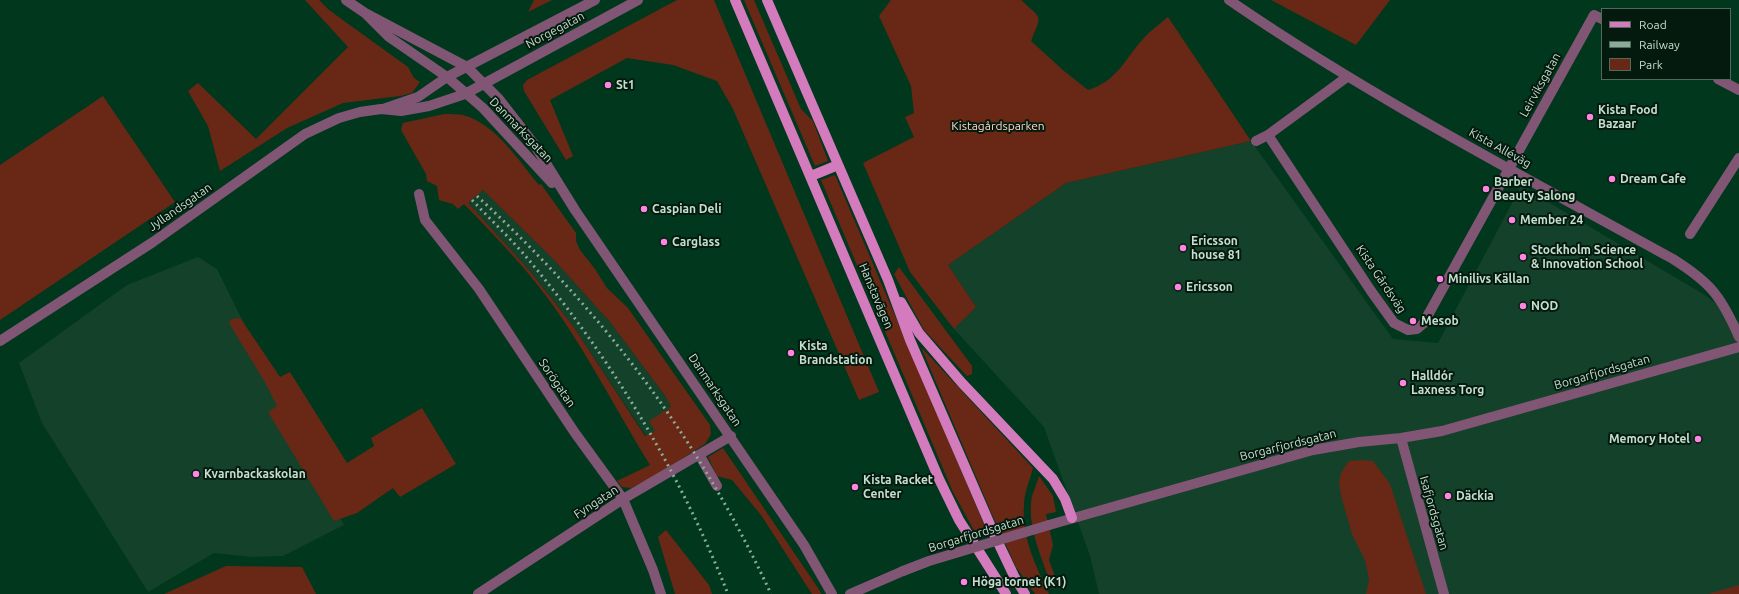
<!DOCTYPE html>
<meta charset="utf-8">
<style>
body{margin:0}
#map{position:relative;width:1739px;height:594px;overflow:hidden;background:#00371d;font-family:Ubuntu,sans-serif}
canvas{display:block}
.legend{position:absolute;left:1601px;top:8px;width:130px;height:72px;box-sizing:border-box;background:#051a0e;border:1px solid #52695b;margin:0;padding:5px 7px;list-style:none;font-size:12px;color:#c5dfce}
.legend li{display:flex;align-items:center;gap:8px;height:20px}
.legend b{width:20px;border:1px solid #52695b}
</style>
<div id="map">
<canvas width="1739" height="594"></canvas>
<ul class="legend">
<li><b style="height:5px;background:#d37bbd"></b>Road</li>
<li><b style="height:5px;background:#8aad99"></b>Railway</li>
<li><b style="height:11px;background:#692815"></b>Park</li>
</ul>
</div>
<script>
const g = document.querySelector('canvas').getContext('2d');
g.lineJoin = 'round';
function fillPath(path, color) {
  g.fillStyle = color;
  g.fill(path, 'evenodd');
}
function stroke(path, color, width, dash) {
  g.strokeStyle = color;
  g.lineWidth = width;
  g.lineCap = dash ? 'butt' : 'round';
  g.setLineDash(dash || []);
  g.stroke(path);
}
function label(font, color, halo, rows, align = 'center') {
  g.font = font + ' Ubuntu,sans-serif';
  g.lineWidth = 4;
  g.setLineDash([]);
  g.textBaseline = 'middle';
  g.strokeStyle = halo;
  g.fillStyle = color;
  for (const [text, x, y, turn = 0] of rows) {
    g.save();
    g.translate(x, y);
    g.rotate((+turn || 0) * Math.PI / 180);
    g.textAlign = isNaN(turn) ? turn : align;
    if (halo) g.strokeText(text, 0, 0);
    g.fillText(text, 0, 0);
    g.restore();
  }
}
fillPath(new Path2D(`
 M 1251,141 L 1393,339 L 1438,343 L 1521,186 L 1705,295 L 1739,322 L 1739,594 L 1099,594 L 1090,556 L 1044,427 L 954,329 L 976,307 L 948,265 L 1066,183 Z
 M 483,190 L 555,261 L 610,322 L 666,397 L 671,407 L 655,431 L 646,436 L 573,326 L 529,270 L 468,203 Z
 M 198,257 L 217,269 L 344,525 L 283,556 L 251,557 L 214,553 L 148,592 L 42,423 L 19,363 L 127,285 Z`), '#134129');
fillPath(new Path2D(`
 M 305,0 L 319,0 L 329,10 L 408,67 L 414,78 L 420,82 L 412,93 L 400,96 L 343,103 L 287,128 L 220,171 L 208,126 L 188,91 L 198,83 L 256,139 L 348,47 Z
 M 534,0 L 552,0 L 528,12 Z
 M 677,0 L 714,0 L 879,392 L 859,400 L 733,109 L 717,81 L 673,65 L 627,58 L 550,100 L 573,156 L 566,160 L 524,91 L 523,85 L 527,80 Z
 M 744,0 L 754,0 L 801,109 L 813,121 L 828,161 L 815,166 Z
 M 891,0 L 1021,0 C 1043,20 1042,14 1031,41 L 1064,71 L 1088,90 C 1118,81 1125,58 1144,38 C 1151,30 1160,24 1168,17 L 1251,141 L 1066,183 L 948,265 L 976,307 L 954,329 L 910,272 L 863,163 L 914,137 L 905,117 L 914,113 L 911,86 L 879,16 Z
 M 1271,0 L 1390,0 L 1356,45 Z
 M 103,96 L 175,202 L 0,320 L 0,165 Z
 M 444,114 C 450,114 457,114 463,115 C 496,124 518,160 539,185 L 541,184 L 576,233 L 576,241 L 580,250 L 595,269 L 607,288 L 628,308 L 710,425 L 711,434 L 705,444 L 657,475 L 631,488 L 622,487 L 617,481 L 650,465 C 619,415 592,362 559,314 C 532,274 497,238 464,204 L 458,209 L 453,204 L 439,200 L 437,186 L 427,181 L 426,174 L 401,130 L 403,123 ZM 483,190 L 555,261 L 610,322 L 666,397 L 671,407 L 649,421 L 655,431 L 645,436 L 573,326 L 529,270 L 468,203 Z
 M 835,175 L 986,529 L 976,534 L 953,492 L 821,180 Z
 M 899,267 L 972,366 L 972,374 L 967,376 L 924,330 L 894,274 Z
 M 237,318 L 241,319 L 280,377 L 290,372 L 347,463 L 374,446 L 371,438 L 422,408 L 456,464 L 400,497 L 393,488 L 357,513 L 334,521 L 268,412 L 277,406 L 266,384 L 229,323 L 232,319 Z
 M 921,347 L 1033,468 C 1030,480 1024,493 1024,505 C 1021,536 1036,566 1049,594 L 1035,594 L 1016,567 L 991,512 Z
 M 723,448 L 820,591 L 821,594 L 812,594 L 761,515 L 732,480 L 717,476 L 708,457 Z
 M 1361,460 L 1373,461 L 1390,484 L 1426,594 L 1366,594 L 1369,580 L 1365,560 L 1352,534 L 1341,496 L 1339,481 L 1342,471 L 1349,461 Z
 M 1039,476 L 1053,496 L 1056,512 L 1046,514 L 1053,545 L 1049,560 L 1056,579 L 1055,586 L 1053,589 C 1043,562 1026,525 1032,496 C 1034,490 1037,483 1039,476 Z
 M 666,530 L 709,585 L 712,594 L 675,594 L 658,537 Z
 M 226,566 L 302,567 L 316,594 L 164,594 Z
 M 1739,585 L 1739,594 L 1708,594 Z`), '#692815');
stroke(new Path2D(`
 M 346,0 L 365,13 L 389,37 L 447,77 L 483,108 L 552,183
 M 1229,0 C 1370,97 1523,176 1673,259 C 1711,283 1721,296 1739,337
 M 365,13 L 467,67 L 499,99 L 534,144 L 575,210 L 804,545 L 832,594
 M 1718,79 L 1739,90
 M 383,109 L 418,97 L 447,77 L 595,0
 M 1268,135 L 1347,77
 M 1256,141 L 1268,135 L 1371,291 L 1394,323 L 1408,330 L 1417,329 L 1423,324 L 1594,15 L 1602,19
 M 419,194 L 425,220 L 479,289 L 575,433 L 623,499 L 653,570 L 661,594
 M 1690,234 L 1739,158
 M 0,341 L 153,242 L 305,134 L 339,118 L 360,112 L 381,109 L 401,111 L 429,106 L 465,94 L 638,0
 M 1401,438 L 1444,594
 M 700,456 L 717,486
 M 1049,525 L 1313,450 L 1359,442 L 1401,438 L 1442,431 L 1739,347
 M 478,594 L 623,499 L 731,436
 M 850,594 L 903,571`), '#815675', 10);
stroke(new Path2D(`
 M 735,0 L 939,479 L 959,520 L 1006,594
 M 767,0 L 888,280 L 910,340 L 995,536 L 1014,576 L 1025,594
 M 811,176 L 838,165
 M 901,302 L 919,333 L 962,383 L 1053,479 L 1065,499 L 1072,518`), '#d37bbd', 10);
stroke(new Path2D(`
 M 477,196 C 604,313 698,437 771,594
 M 472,200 C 491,220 511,239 528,259 C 612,359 680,473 728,594`), '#8aad99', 3, [2, 4]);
stroke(new Path2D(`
 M 903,571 L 929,561 L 1049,525`), '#815675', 10);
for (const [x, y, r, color] of [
 [608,85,4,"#fd86e2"],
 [1590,117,4,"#fd86e2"],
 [1612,179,4,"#fd86e2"],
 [1486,189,4,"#fd86e2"],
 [644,209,4,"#fd86e2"],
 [1512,220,4,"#fd86e2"],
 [664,242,4,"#fd86e2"],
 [1183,248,4,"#fd86e2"],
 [1523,257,4,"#fd86e2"],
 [1440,279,4,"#fd86e2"],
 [1178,287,4,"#fd86e2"],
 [1523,306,4,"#fd86e2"],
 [1413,321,4,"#fd86e2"],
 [791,353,4,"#fd86e2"],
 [1403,383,4,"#fd86e2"],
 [1698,439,4,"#fd86e2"],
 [196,474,4,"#fd86e2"],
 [855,487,4,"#fd86e2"],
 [1448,496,4,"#fd86e2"],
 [964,582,4,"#fd86e2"]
]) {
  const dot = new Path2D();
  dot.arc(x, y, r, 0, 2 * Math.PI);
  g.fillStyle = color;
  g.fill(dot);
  stroke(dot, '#051a0e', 1.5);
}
label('12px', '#c5dfce', '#051a0e', [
 ["Norgegatan",555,30,-28],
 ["Leirviksgatan",1540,85,-61],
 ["Danmarksgatan",521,130,46],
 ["Kista Alléväg",1500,148,29],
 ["Jyllandsgatan",180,207,-35],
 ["Kista Gårdsväg",1381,279,56],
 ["Hanstavägen",876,296,67],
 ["Borgarfjordsgatan",1602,372,-16],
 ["Sorögatan",557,383,56],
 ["Danmarksgatan",715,390,56],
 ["Borgarfjordsgatan",1288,445,-14],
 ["Fyngatan",596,502,-33],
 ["Isafjordsgatan",1434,513,74],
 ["Borgarfjordsgatan",976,534,-17]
]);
label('bold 12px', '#c5dfce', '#051a0e', [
 ["St1",616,85],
 ["Kista Food",1598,110],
 ["Bazaar",1598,124],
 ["Dream Cafe",1620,179],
 ["Barber",1494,182],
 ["Beauty Salong",1494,196],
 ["Caspian Deli",652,209],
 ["Member 24",1520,220],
 ["Ericsson",1191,241],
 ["house 81",1191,255],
 ["Carglass",672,242],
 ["Stockholm Science",1531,250],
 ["& Innovation School",1531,264],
 ["Minilivs Källan",1448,279],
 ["Ericsson",1186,287],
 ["NOD",1531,306],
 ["Mesob",1421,321],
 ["Kista",799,346],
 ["Brandstation",799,360],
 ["Halldór",1411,376],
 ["Laxness Torg",1411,390],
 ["Memory Hotel",1690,439,"right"],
 ["Kvarnbackaskolan",204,474],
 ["Kista Racket",863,480],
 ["Center",863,494],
 ["Däckia",1456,496],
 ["Höga tornet (K1)",972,582]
], 'left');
label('12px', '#fed2c5', '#051a0e', [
 ["Kistagårdsparken",998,126]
]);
</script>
